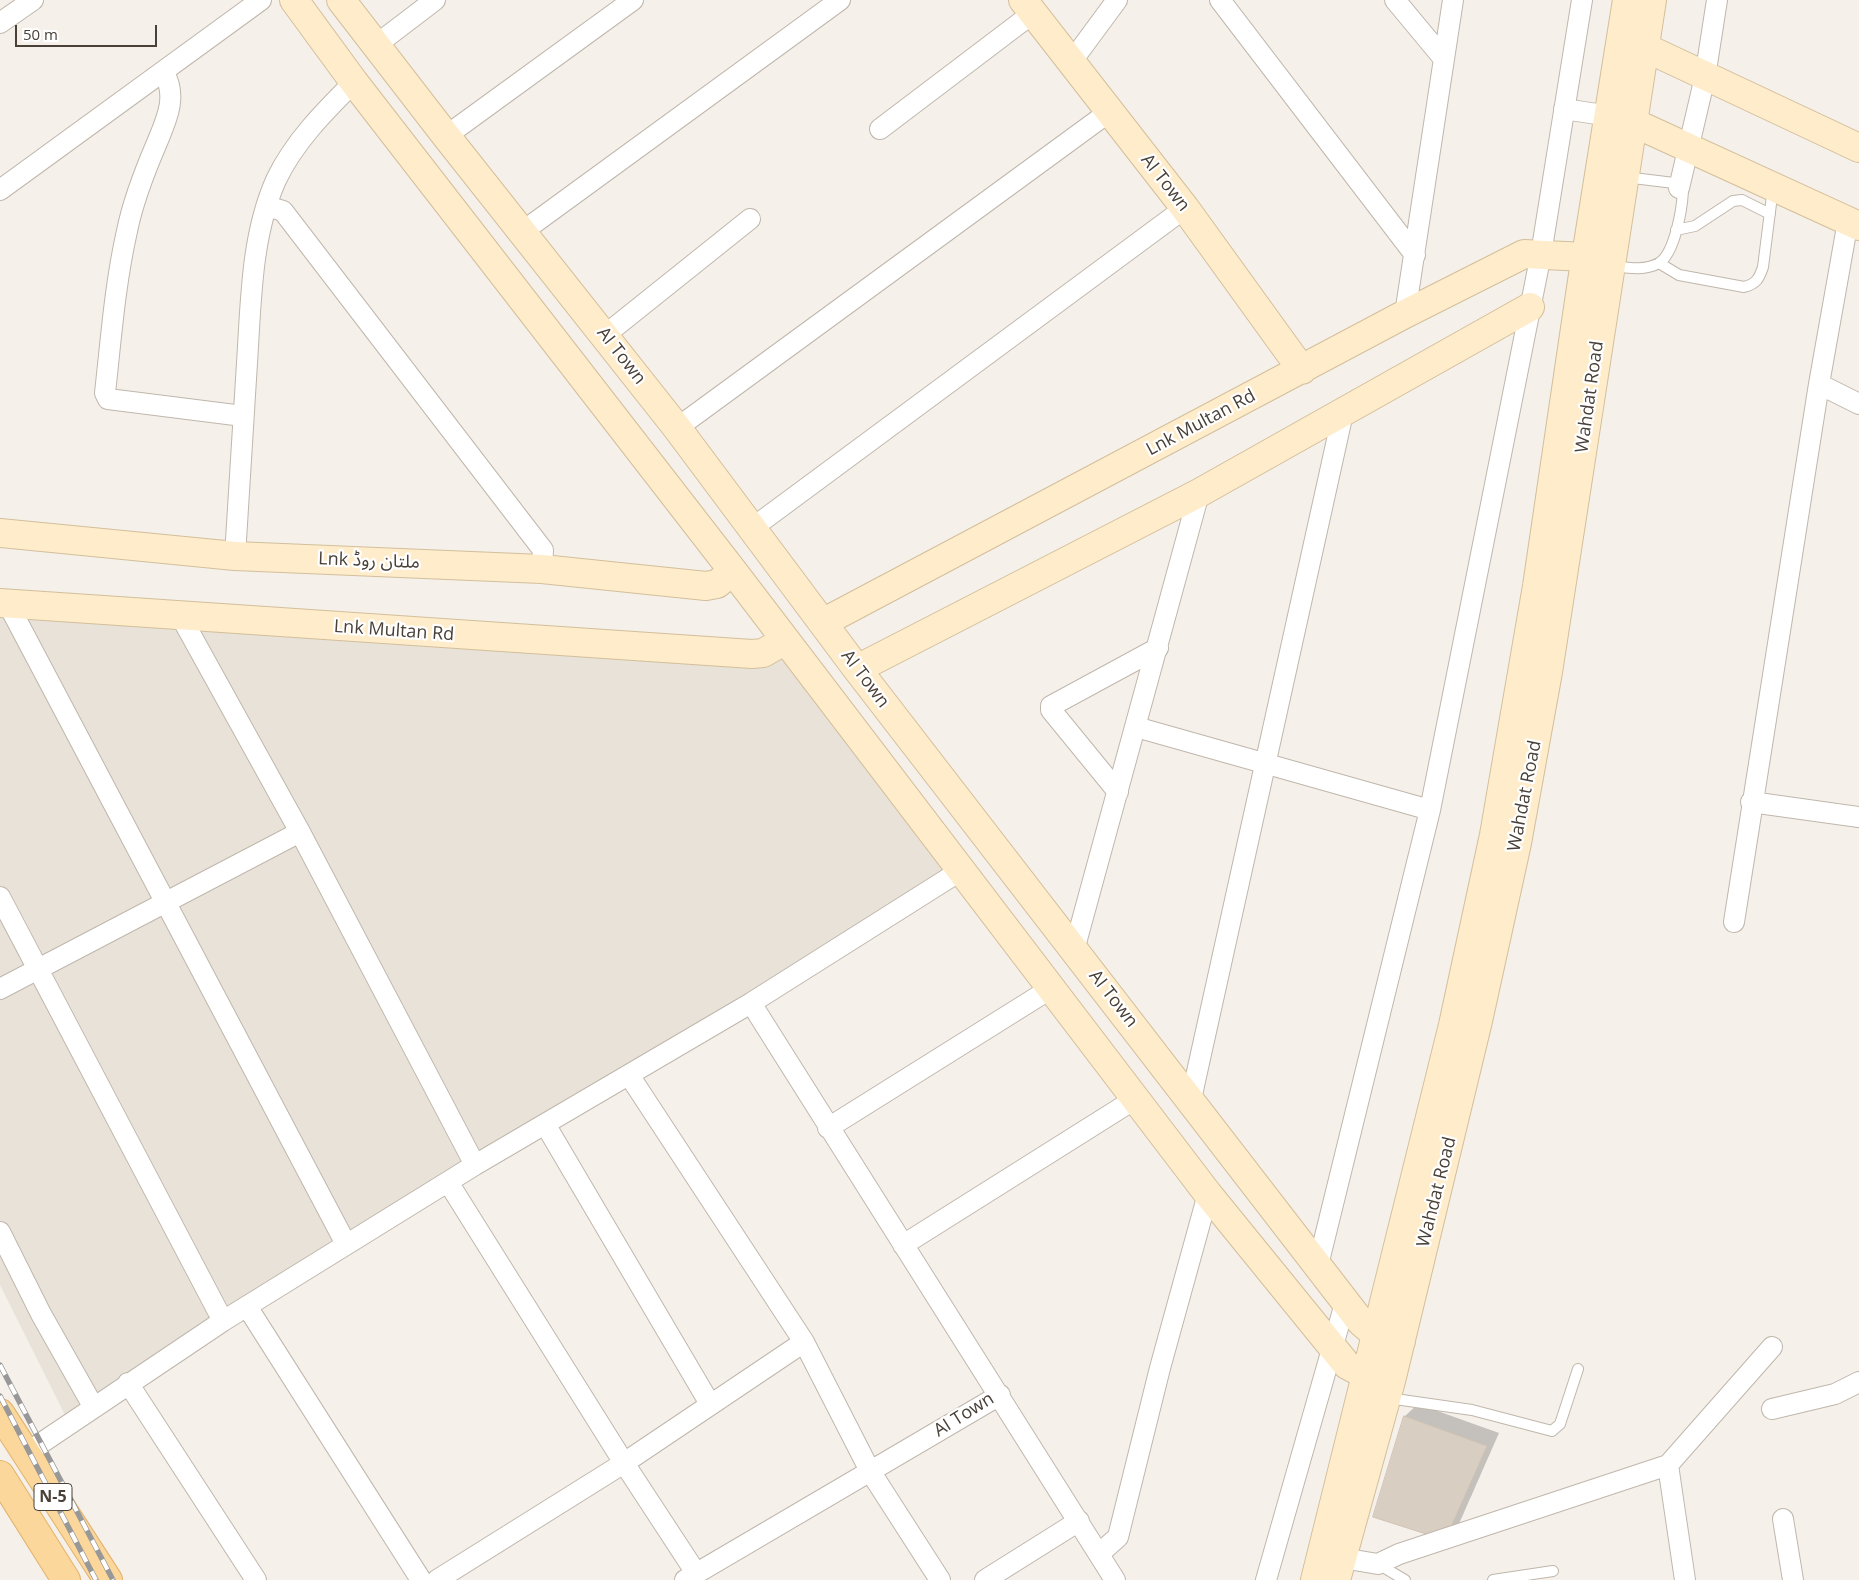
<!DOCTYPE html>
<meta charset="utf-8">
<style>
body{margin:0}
#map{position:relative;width:1859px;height:1580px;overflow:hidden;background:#f5f0ea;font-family:"Open Sans",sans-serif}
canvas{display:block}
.scale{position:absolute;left:15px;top:25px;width:142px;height:22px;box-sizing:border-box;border:2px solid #494038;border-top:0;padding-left:6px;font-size:15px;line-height:18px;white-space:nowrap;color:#494038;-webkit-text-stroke:4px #fff;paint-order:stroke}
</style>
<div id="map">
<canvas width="1859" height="1580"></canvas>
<div class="scale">50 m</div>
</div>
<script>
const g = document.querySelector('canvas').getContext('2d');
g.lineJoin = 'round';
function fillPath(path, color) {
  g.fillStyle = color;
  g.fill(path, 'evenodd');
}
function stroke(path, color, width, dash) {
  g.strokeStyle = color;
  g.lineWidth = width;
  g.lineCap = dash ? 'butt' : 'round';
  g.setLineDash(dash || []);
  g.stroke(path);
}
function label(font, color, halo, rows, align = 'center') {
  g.font = font + ' "Open Sans","Noto Sans Arabic",sans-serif';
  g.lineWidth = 4.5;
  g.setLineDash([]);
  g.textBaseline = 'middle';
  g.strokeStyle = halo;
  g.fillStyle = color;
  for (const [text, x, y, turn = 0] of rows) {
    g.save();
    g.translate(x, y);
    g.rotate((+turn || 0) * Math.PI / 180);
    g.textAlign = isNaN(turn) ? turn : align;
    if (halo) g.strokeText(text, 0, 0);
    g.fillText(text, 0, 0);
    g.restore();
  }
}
fillPath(new Path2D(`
 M 0,594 L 777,645 L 960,871 L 69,1423 L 0,1285 Z`), '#e8e2d8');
fillPath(new Path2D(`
 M 1418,1404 L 1499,1433 L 1458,1526 L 1445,1539 L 1374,1516 L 1405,1416 Z`), '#0003');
const building = new Path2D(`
 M 1404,1416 L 1487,1446 L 1445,1540 L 1373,1517 Z`);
fillPath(building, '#d9cec2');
stroke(building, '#d1c2b3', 1);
const lane = new Path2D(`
 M 1676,230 L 1695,226 L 1733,201 L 1742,200 L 1770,214
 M 1659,263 L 1679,275 L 1744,287 C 1756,284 1759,279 1763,267 L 1773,188
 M 1613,266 C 1628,268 1645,271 1659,263 C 1675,253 1682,209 1683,191 L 1674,183 L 1625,177
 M 1388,1398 L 1472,1410 L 1552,1431 L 1560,1424 L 1578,1369
 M 1378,1564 L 1405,1580
 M 1493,1580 L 1553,1571`);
const street = new Path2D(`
 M 1220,0 L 1415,255
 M 1395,0 L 1444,59
 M 0,23 L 33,0
 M 376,45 L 435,0
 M 1072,61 L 1117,0
 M 164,73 C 178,97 166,121 156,145 C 144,173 133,201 127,231 C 115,284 111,339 105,393 L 108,399 L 243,416
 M 1564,109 L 1610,116
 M 880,129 L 1033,13
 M 446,136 L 633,0
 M 1679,188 L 1705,77 L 1717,0
 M 0,190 L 261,0
 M 267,206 L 283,211 L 543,550 L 542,569
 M 522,232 L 840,0
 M 1405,314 L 1453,0
 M 605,335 L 750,219
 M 1819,384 L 1859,404
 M 677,428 L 1109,112
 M 751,529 L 1185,208
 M 235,556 C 239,491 243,427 247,363 C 251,302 251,236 276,180 C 294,142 324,112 354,82
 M 8,604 L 346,1244
 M 181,617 L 300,832 L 475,1165
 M 1136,727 L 1430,810
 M 1118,792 L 1051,710 L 1051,706 L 1158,648
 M 1751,802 L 1859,817
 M 0,897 L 223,1321
 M 1734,922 L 1819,384 L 1848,221
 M 1074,950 L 1199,493
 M 0,989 L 300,832
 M 751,1003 L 1115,1580
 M 629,1075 L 804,1342 L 870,1471 L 940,1580
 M 1191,1099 L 1343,413
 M 545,1124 L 710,1404
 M 828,1128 L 1050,989
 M 448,1182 L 624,1463 L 696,1573
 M 0,1232 L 41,1314 L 93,1406
 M 903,1245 L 1135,1099
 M 1318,1265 L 1430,810 L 1541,254 L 1582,0
 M 248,1308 L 421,1580
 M 128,1383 L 256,1580
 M 1772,1409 L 1835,1394 L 1859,1382
 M 25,1454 L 223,1321 L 475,1165 L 751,1003 L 960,871
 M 1668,1465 L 1685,1580
 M 1783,1519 L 1793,1580
 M 1099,1554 L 1118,1537 L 1160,1368 L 1208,1194
 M 1342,1558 L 1378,1564 L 1399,1554 L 1668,1465 L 1772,1347
 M 437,1580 L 624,1463 L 804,1342
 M 685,1580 L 1000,1395
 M 985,1580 L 1079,1521
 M 1266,1580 L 1346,1300`);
const secondary = new Path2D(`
 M 294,0 L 354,82 L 733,571 L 1208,1194 L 1347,1365 L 1360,1372 L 1391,1381
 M 341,0 L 446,136 L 677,428 L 857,669 L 1361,1322 L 1369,1329 L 1401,1341
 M 1023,0 L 1185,208 L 1302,370
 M 1628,44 L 1644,47 L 1859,148
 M 1616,117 L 1632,122 L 1859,226
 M 0,533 L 235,556 L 542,569 L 706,586 L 717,584 L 733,571
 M 0,603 L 752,654 L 763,653 L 784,641
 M 824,622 L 1405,314 L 1524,254 L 1586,257
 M 857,669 L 1199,493 L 1530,307
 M 1315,1580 L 1453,1025 L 1494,835 L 1537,586 L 1582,281 L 1627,0
 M 1336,1580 L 1391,1381 L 1478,1021 L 1517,843 L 1548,672 L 1652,0`);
const primary = new Path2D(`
 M 0,1413 L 108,1580
 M 0,1475 L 66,1580`);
stroke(lane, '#c0b7ac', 12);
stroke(street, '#c0b7ac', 22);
stroke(secondary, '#d3bf9a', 30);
stroke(primary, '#e2b26a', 30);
stroke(lane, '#fff', 10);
stroke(street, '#fff', 20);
stroke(secondary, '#feeccb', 28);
stroke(primary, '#fcd79b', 28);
const rail = new Path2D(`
 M 0,1365 L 113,1580
 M 0,1396 L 96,1580`);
stroke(rail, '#989898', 5.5);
stroke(rail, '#fff', 4, [11]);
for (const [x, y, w] of [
 [53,1497,38]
]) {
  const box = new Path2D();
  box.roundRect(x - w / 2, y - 13.5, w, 27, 4);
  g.fillStyle = '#fff';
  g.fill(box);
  stroke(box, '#494038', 1);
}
label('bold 16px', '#494038', null, [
 ["N-5",53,1497]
]);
label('18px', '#494038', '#fff', [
 ["AI Town",1165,183,52],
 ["AI Town",621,356,52],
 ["Wahdat Road",1590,397,-82],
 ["Lnk Multan Rd",1201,423,-28],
 ["Lnk ملتان روڈ",369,561,2],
 ["Lnk Multan Rd",394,631,4],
 ["AI Town",865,679,53],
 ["Wahdat Road",1525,796,-79],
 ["AI Town",1113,999,52],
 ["Wahdat Road",1437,1192,-76],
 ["AI Town",964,1415,-32]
]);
</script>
